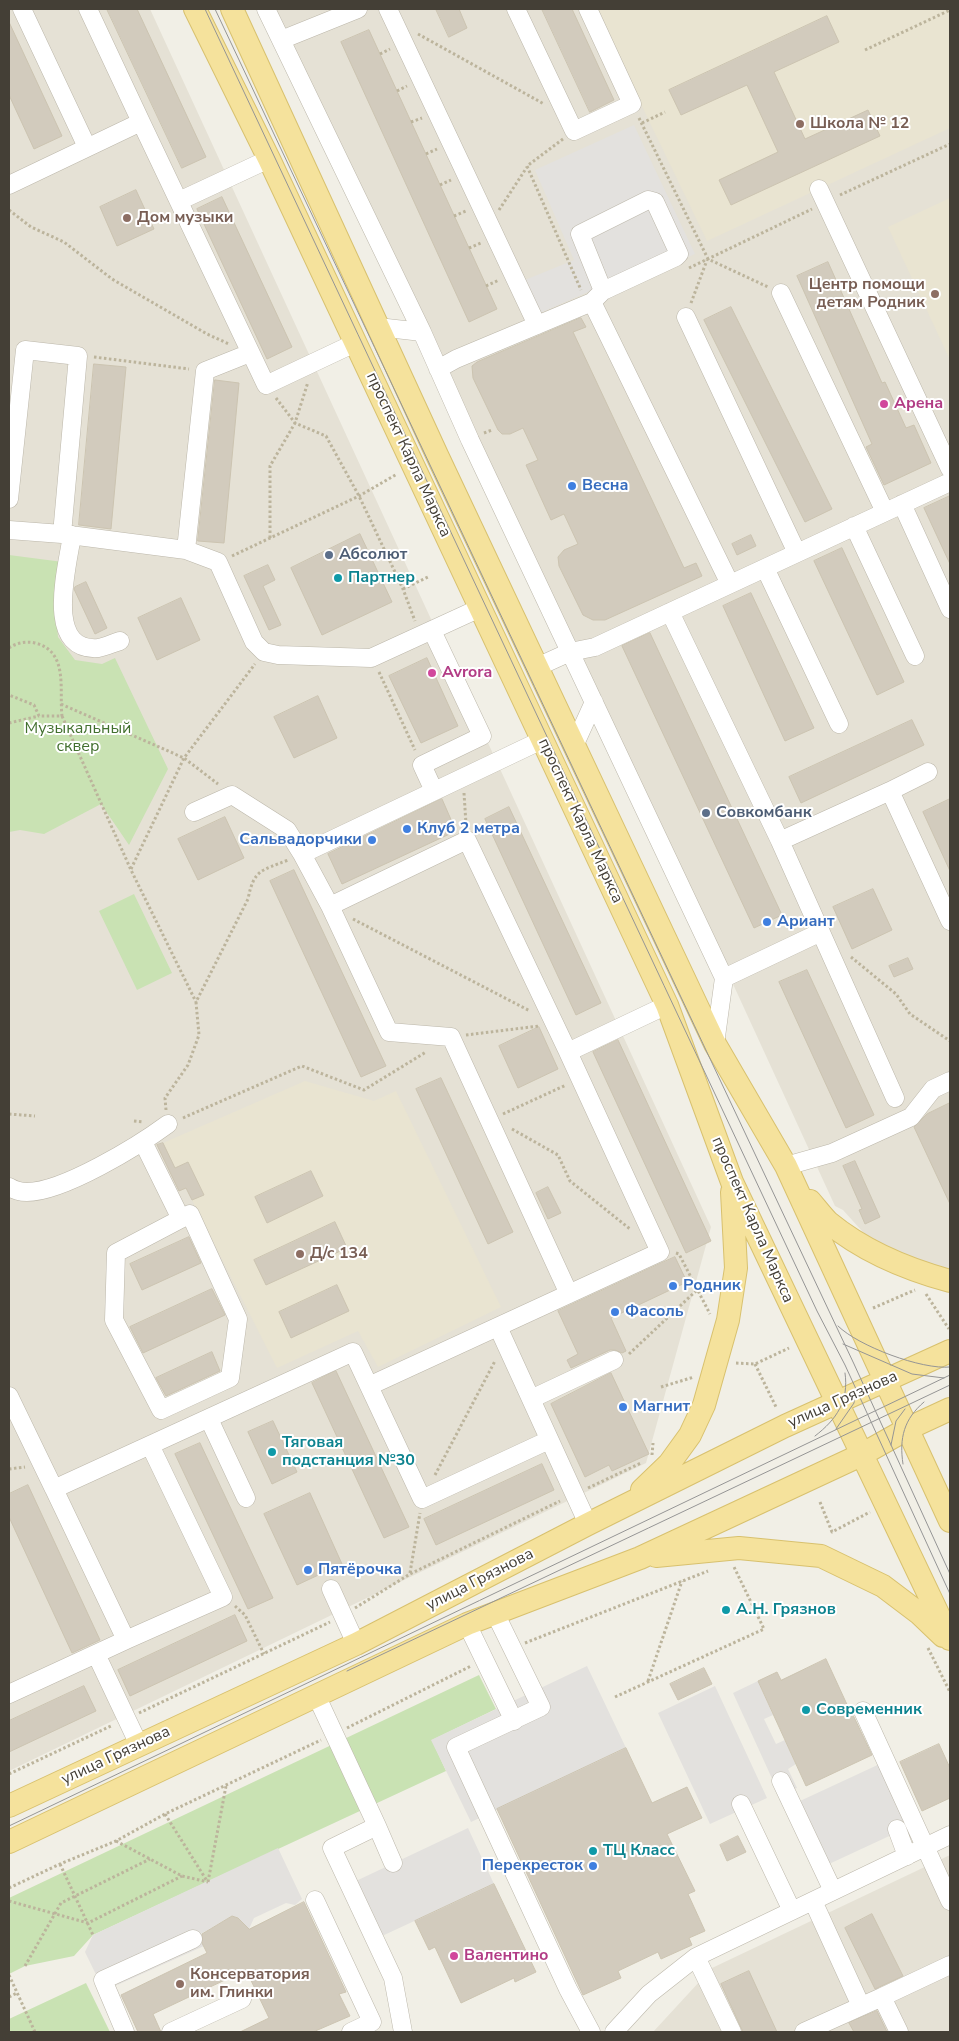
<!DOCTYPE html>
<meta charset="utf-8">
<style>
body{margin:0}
#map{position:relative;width:959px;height:2041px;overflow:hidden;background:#f1efe6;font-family:"Nunito Sans",sans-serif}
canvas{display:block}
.frame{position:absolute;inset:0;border:10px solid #443f36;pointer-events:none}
</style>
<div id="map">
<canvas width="959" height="2041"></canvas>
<div class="frame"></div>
</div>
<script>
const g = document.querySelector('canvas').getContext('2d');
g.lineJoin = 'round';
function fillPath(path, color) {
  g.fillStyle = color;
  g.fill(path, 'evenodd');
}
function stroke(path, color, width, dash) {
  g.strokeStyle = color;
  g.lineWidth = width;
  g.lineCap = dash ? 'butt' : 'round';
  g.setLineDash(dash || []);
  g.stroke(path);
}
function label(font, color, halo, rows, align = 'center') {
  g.font = font + ' "Nunito Sans",sans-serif';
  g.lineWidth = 4;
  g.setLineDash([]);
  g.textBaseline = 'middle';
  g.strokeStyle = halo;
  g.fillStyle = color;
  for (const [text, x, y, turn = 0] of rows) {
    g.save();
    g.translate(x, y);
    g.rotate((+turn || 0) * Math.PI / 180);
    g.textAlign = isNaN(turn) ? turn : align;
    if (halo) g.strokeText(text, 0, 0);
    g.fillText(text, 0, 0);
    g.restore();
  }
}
fillPath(new Path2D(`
 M 9,9 L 150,9 L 711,1227 L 646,1463 L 9,1771 Z
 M 273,9 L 950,9 L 950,1274 L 871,1241 L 843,1210 L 835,1206 L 727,971 Z
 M 950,1855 L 950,2032 L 653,2032 L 712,1968 Z`), '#e5e1d5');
fillPath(new Path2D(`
 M 595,9 L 950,9 L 950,128 L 707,241 Z
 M 950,198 L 950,360 L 888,227 Z
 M 305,1081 L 374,1101 L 396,1091 L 501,1307 L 378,1367 L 358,1331 L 277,1368 L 192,1200 L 203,1195 L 175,1168 L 163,1143 Z`), '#e9e4d1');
fillPath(new Path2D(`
 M 9,555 L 63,562 L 56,613 L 58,637 L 75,660 L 102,664 L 115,658 L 168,769 L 129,845 L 101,804 L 44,834 L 20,830 L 9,832 Z
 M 134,894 L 172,973 L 137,990 L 99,911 Z
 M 479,1675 L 496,1709 L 432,1740 L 446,1771 L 93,1935 L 74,1956 L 25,1966 L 9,1974 L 9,1898 Z
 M 86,1983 L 110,2032 L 9,2032 L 9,2019 Z`), '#c9e2b3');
fillPath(new Path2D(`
 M 634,125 L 695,254 L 591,299 L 588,292 L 540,313 L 525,280 L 574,260 L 535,170 Z
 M 587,1666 L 626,1748 L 471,1822 L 431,1740 Z
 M 758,1681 L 773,1715 L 764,1719 L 776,1744 L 785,1740 L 796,1764 L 788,1769 L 797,1788 L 780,1796 L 733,1693 Z
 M 715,1686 L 767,1798 L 710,1824 L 658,1713 Z
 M 884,1762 L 913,1825 L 829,1864 L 800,1801 Z
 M 468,1828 L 494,1884 L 382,1936 L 356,1881 Z
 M 278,1848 L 302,1899 L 295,1905 L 286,1903 L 254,1918 L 249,1929 L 238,1918 L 232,1916 L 199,1935 L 204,1946 L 104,1991 L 85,1952 L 93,1935 Z`), '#e3e1de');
const building = new Path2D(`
 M 107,9 L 137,9 L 206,157 L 182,168 Z
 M 436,9 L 459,9 L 467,28 L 449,37 Z
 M 542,9 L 572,9 L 614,100 L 590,112 Z
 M 827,16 L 839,42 L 774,72 L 805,139 L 868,110 L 880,136 L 731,205 L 719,180 L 778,152 L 747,85 L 681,115 L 669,90 Z
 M 9,22 L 62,136 L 34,149 L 9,95 Z
 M 369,30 L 497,309 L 469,322 L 341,42 Z
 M 136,190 L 154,229 L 117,246 L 100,207 Z
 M 222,197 L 292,347 L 267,359 L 197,209 Z
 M 828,262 L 882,383 L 885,382 L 906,428 L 914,425 L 931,463 L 884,485 L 866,447 L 872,444 L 797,276 Z
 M 731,307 L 832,509 L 805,522 L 704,320 Z
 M 581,318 L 586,327 L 573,332 L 684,568 L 696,563 L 702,576 L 605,620 L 593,620 L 583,615 L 559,566 L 558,557 L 564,550 L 578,544 L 564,514 L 551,520 L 526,465 L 538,460 L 523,428 L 510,434 L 502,434 L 498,430 L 473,378 L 472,366 L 477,362 Z
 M 94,364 L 126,367 L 111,529 L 79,525 Z
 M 215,380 L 239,383 L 224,543 L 198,541 Z
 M 950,496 L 950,564 L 924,508 Z
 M 360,534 L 392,602 L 322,635 L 291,568 Z
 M 751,535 L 756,546 L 737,555 L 732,544 Z
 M 842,548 L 904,682 L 877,695 L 814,561 Z
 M 268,565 L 275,580 L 263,586 L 281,625 L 269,630 L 244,576 Z
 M 86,582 L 107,628 L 95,634 L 74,589 L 75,587 Z
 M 751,593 L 814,728 L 785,741 L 723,606 Z
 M 181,598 L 200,640 L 157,660 L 138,618 Z
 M 650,633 L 782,915 L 754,928 L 622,646 Z
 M 427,658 L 458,726 L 421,743 L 389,676 Z
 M 318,696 L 337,738 L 294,758 L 274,717 Z
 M 912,720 L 924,745 L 801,803 L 789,777 Z
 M 442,799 L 456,831 L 342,884 L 328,854 Z
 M 950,799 L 950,871 L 923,812 Z
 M 509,807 L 601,1003 L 576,1015 L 485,819 Z
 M 225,817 L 244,858 L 198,880 L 178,839 Z
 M 294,870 L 386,1066 L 361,1077 L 270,881 Z
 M 873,889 L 892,930 L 852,949 L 833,907 Z
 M 908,958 L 913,969 L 894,977 L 889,966 Z
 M 807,970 L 874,1115 L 846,1128 L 779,982 Z
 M 539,1027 L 558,1069 L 518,1088 L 499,1046 Z
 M 618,1040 L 711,1241 L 686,1253 L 593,1052 Z
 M 441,1078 L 513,1232 L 488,1244 L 416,1089 Z
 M 950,1103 L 950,1204 L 914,1127 L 927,1114 Z
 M 163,1143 L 175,1168 L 188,1162 L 204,1195 L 192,1200 L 186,1188 L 179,1191 L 157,1145 Z
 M 855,1161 L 880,1217 L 865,1224 L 859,1210 L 862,1209 L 843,1166 Z
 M 311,1171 L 323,1196 L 267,1223 L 255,1197 Z
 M 548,1187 L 561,1213 L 548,1219 L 536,1193 Z
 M 335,1222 L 347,1248 L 266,1285 L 254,1260 Z
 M 189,1237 L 201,1263 L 142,1290 L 130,1264 Z
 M 675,1257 L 687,1282 L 611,1318 L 626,1351 L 622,1353 L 615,1350 L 610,1350 L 571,1368 L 567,1360 L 578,1354 L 558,1311 Z
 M 337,1285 L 349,1311 L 291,1338 L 279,1312 Z
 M 212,1289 L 225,1315 L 143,1353 L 130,1327 Z
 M 212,1352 L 220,1371 L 166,1396 L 156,1378 Z
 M 336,1371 L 409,1527 L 384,1538 L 312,1383 Z
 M 611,1373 L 649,1454 L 612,1471 L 609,1465 L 585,1477 L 551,1404 Z
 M 273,1421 L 297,1472 L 272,1484 L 248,1432 Z
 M 200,1443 L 273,1598 L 248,1609 L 175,1454 Z
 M 542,1464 L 554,1490 L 436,1545 L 424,1519 Z
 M 28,1485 L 100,1640 L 72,1653 L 9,1517 L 9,1494 Z
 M 310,1493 L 342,1564 L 297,1585 L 264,1514 Z
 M 235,1615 L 247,1641 L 130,1696 L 118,1670 Z
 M 826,1659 L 850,1711 L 853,1709 L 853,1715 L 872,1755 L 806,1786 L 758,1681 L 777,1672 L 781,1680 Z
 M 704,1668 L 712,1684 L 678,1700 L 670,1684 Z
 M 84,1686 L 96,1711 L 9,1752 L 9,1721 Z
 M 939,1744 L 950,1768 L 950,1798 L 922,1811 L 900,1762 Z
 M 626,1748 L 652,1803 L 687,1787 L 702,1818 L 667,1834 L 695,1891 L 688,1894 L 705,1931 L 689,1938 L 692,1945 L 661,1959 L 658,1952 L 618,1971 L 621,1978 L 583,1995 L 497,1809 Z
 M 738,1836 L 746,1852 L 727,1861 L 720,1845 Z
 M 494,1884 L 536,1972 L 515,1982 L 514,1978 L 461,2003 L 435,1947 L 429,1950 L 415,1921 Z
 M 304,1902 L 346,1992 L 339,1994 L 350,2016 L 313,2032 L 240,2032 L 269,2018 L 246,1970 L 153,2014 L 161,2032 L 138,2032 L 121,1995 L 207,1953 L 202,1943 L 202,1934 L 232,1916 L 238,1918 L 249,1929 Z
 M 872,1914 L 903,1976 L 875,1989 L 845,1928 Z
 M 749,1971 L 777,2032 L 743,2032 L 721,1984 Z
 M 877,2011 L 887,2032 L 854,2032 L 849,2023 Z`);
fillPath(building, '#d2cbbd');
stroke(building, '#ccc4b1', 1);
const minor = new Path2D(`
 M 22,9 L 87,147
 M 266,9 L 422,332 L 470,440 L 724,978 L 715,1044
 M 388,9 L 537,325
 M 516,9 L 574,131 L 632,104 L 588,9
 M 281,40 L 358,9
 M 141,122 L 266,385 L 355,343
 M 9,185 L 141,122 L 88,9
 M 819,189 L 950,469
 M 179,201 L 269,159
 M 781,293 L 885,512
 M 592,302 L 603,291 L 676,257 L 679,254 L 655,202 L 648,200 L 580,234 L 603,291
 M 686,317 L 797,553
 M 378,327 L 422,332
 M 438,369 L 456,359 L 592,302 L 730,584
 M 9,499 L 25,350 L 78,356 L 62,534
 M 902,504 L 950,609
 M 854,526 L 915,656
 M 9,530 L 62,534 L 186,550 L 218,562 L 254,642 L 264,652 L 278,655 L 371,658 L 480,608
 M 72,535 C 68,565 43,652 98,648 C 105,647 113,643 120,641
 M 186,550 L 205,371 L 250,353
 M 765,568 L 839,724
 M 670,612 L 780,841 L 895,1098
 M 430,632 L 435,637 L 482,736 L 422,765 L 434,791
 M 537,667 L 570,652 L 595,647 L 950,482
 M 574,746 L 594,702
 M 890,791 L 928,772
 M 194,812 L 232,795 L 287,830 L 302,854 L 330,906 L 389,1032 L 451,1037 L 569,1294
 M 780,841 L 890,791 L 950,921
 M 302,854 L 542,740
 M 330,906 L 467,840 L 568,1052 L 667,1005
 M 724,978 L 821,932
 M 143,1142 L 181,1219
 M 786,1166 L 832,1153 L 911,1117 L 933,1089 L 950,1081
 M 9,1187 C 14,1190 21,1192 27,1192 C 63,1192 138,1146 168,1124
 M 190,1214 L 238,1319 L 230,1378 L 161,1410 L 114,1320 L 116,1253 Z
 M 498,1327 L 588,1524
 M 369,1386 L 660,1252 L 568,1052
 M 9,1396 L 54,1489
 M 531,1399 L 614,1360
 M 209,1419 L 246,1498
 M 331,1589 L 356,1644
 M 495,1613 L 541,1707 L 456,1747 L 568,1989 L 591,2032
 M 467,1624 L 514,1721
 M 126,1640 L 223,1597 L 150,1445
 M 96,1654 L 139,1745
 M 9,1694 L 126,1640 L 54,1489 L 353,1352 L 422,1499 L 549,1440
 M 317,1697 L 377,1826 L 332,1848 L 393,1978 L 403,2032
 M 863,1711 L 950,1901
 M 781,1781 L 833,1891
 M 741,1804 L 792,1911
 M 377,1826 L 393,1863
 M 897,1829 L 907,1856
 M 315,1900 L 372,2022 L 351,2032
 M 813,1901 L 861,2006
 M 696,1957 L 732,2032
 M 882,1997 L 950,1965
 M 125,2032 L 103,1980 L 193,1939
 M 171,2032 L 242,1999
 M 614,2032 L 649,1994 L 696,1957 L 950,1835
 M 804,2032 L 882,1997 L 899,2032`);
const major = new Path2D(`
 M 195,9 L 269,159 L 667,1005 L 732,1182 L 950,1639
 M 232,9 L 437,455 L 715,1044 L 786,1166 L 950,1521
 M 810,1201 C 816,1208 822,1216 828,1222 C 863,1251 906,1269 950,1281
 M 642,1490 L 669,1464 L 690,1435 L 704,1405 L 728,1320 L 736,1268 L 732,1192
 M 656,1556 L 739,1548 L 821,1556 L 883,1586 L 920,1614 L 943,1636
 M 9,1806 L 356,1644 L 588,1524 L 785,1426 L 950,1351
 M 9,1842 L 467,1624 L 640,1558 L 861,1455 L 909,1428 L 950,1409`);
stroke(minor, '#bcb7aa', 19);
stroke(major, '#d8c16e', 24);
stroke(new Path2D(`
 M 418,34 L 544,104
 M 865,50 L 950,10
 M 380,54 L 390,49
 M 397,91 L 407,86
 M 639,118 L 708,259 L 768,287
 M 411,122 L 422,118
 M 642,123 L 665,112
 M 563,139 L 527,166 L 581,290
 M 426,154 L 437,149
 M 440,185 L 451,180
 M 840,195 L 950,144
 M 9,210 L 31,227 L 64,242 L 112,279 L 207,334 L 229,344
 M 499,210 L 527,167
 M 454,216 L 466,211
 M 469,248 L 481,243
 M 689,268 L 812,209
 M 486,286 L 499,280
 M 691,303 L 707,260
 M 94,357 L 189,369
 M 276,398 L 295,423 L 326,436 L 359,496 L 403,589 L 415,621
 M 484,433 L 492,430
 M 270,538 L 270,466 L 295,423 L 308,382
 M 232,556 L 359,496 L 397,474
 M 403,589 L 428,577
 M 9,648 C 16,643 26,641 35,643 C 69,651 59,690 62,716 L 39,716 L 34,705 L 9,695
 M 379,672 L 415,750
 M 61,704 L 184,758 L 218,784
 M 62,716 L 131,870 L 196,1002
 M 9,723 L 39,716
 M 464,793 L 466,824
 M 131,869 L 184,758 L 255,664
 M 353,919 L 530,1011
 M 851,957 L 896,994 L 910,1014 L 950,1041
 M 466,1035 L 539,1026
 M 166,1110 L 165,1098 L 188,1065 L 199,1035 L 196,1002 L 248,899 C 254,869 261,871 288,860
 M 9,1114 L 35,1116
 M 503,1114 L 566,1085
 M 183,1118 L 302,1066 L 364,1090 L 426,1052
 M 134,1121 L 143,1122
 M 512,1129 L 558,1155 L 570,1181 L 630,1229
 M 676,1253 L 679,1254 L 710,1314
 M 926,1294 L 949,1329
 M 873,1308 L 915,1290
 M 629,1354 L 697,1290
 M 736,1363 L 755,1364 L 789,1348
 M 755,1364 L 776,1407
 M 661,1387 L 694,1377
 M 652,1455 L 653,1443
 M 9,1469 L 25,1467
 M 435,1475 L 495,1361
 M 588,1488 L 641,1463
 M 820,1502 L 832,1532 L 870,1512
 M 410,1573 L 420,1513
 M 235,1606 L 245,1615 L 264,1654
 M 355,1608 L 410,1574 L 560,1501
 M 525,1643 L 708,1571
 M 928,1648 L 950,1692
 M 648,1681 L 682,1581
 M 615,1697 L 764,1629 L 734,1567
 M 139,1713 L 330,1622
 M 347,1728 L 471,1666
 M 9,1774 L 113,1725
 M 165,1814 L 207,1881
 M 116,1841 L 182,1876 L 208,1882
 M 60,1864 L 93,1935
 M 208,1882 L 226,1786
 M 9,1888 L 60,1864 L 116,1841 L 165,1814 L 321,1740
 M 9,1901 L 88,1923 L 182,1876
 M 25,1966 L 61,1903 L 150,1859
 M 9,1975 L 35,2032
 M 9,1997 L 17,1993`), '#bcb49c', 3, [2.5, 2.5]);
stroke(minor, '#fff', 18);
stroke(major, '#f5e29c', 22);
stroke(new Path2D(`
 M 205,9 L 817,1311 L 845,1365 L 950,1594
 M 215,9 L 854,1364 L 950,1574
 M 838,1326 C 858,1346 922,1370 950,1367
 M 843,1344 L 912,1374 L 944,1378
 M 836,1429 L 854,1403 L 855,1390
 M 815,1436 C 837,1419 849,1401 845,1373
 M 891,1445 L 896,1421 L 905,1409
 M 903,1464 C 899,1438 904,1419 924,1402
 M 347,1671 L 950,1385
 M 9,1826 L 950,1375`), '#959595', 1);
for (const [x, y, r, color] of [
 [800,124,5,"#8d6e63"],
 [127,218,5,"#8d6e63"],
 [935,294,5,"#8d6e63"],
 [884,404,5,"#d1479c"],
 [572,486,5,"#3f7fe0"],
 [329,555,5,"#5c6f8a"],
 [338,578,5,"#0f9aa8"],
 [432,673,5,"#d1479c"],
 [706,813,5,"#5c6f8a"],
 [407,829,5,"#3f7fe0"],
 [372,840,5,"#3f7fe0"],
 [767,922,5,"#3f7fe0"],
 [300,1254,5,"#8d6e63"],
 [673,1286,5,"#3f7fe0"],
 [615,1312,5,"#3f7fe0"],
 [623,1407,5,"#3f7fe0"],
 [272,1452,5,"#0f9aa8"],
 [308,1570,5,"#3f7fe0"],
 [726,1610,5,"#0f9aa8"],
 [806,1710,5,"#0f9aa8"],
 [593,1851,5,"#0f9aa8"],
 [593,1866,5,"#3f7fe0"],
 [454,1956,5,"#d1479c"],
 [180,1984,5,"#8d6e63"]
]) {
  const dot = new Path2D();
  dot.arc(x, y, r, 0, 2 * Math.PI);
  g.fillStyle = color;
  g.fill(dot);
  stroke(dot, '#fff', 2);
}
label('bold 16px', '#785e54', '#fff', [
 ["Школа № 12",810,124],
 ["Дом музыки",137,218],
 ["Центр помощи",925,285,"right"],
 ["детям Родник",925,303,"right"],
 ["Д/с 134",310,1254],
 ["Консерватория",190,1975],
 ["им. Глинки",190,1993]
], 'left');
label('bold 16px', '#b23c85', '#fff', [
 ["Арена",894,404],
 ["Avrora",442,673],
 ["Валентино",464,1956]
], 'left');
label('16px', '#443f36', '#fff', [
 ["проспект Карла Маркса",408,455,65],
 ["проспект Карла Маркса",580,821,65],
 ["проспект Карла Маркса",752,1220,66],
 ["улица Грязнова",843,1400,-24],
 ["улица Грязнова",480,1580,-27],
 ["улица Грязнова",116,1756,-25]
]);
label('bold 16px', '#366cbe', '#fff', [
 ["Весна",582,486],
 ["Клуб 2 метра",417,829],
 ["Сальвадорчики",362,840,"right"],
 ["Ариант",777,922],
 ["Родник",683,1286],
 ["Фасоль",625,1312],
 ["Магнит",633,1407],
 ["Пятёрочка",318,1570],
 ["Перекресток",583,1866,"right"]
], 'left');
label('bold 16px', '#4e5e75', '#fff', [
 ["Абсолют",339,555],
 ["Совкомбанк",716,813]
], 'left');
label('bold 16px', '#0d838f', '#fff', [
 ["Партнер",348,578],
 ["Тяговая",282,1443],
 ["подстанция №30",282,1461],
 ["А.Н. Грязнов",736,1610],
 ["Современник",816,1710],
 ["ТЦ Класс",603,1851]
], 'left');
label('16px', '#42702f', '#fff', [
 ["Музыкальный",78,729],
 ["сквер",78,747]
]);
</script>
